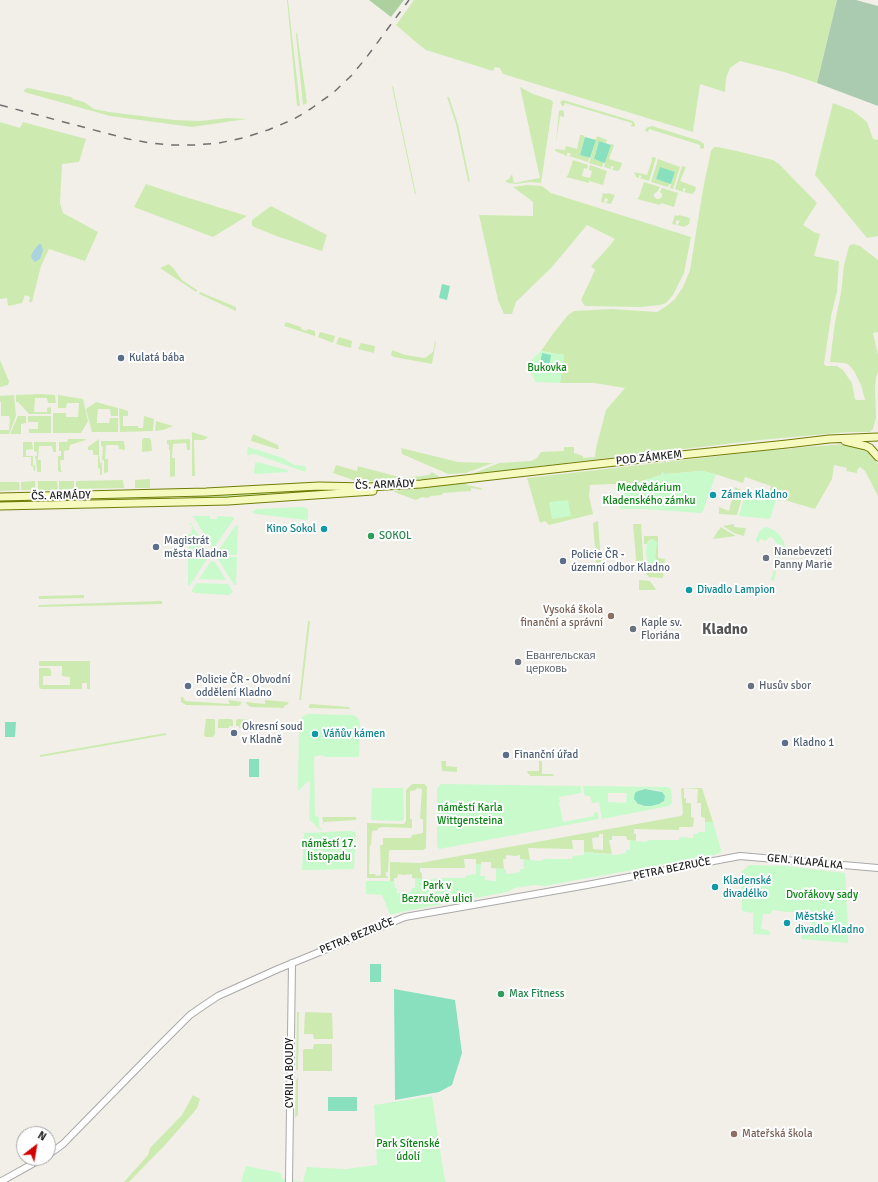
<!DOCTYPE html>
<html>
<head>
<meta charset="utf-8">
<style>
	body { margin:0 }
	#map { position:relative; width:878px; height:1182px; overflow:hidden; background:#f2efe9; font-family:Signika,sans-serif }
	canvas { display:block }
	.north { position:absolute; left:16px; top:1126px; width:40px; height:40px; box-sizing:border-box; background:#fff; border:1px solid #a7a7a7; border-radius:50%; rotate:31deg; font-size:11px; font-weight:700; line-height:16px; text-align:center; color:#222 }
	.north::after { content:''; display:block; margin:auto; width:14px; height:18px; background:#d40000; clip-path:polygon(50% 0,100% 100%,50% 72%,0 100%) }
</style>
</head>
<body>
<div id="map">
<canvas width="878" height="1182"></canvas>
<div class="north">N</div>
</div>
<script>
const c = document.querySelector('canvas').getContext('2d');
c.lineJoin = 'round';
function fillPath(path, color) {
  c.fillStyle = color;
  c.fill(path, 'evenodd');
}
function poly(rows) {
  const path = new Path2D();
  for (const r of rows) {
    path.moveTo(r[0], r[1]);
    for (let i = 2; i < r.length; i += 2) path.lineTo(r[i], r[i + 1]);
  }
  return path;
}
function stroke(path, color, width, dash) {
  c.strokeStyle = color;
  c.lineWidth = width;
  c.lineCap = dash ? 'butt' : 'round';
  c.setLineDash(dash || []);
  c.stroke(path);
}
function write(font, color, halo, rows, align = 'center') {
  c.font = font + ' Signika,sans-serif';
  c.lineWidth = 4;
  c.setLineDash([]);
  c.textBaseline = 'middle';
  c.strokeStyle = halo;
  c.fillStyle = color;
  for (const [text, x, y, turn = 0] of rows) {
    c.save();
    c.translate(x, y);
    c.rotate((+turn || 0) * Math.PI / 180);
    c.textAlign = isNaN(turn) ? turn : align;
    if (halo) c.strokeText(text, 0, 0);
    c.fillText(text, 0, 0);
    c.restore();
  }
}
const grass = poly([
	[287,0,288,0,300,106,297,106],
	[414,0,837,0,817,83,784,72,740,61,730,68,726,78,725,92,700,84,693,132,503,74,500,68,495,67,493,71,426,50,417,43,396,25],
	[297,32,307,103,303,105,296,34],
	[393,86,416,194,415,194,392,87],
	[520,87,533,94,551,100,553,102,541,183,530,182,516,184,508,183,505,181,509,179,512,174,514,183,540,178],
	[28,88,71,97,73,99,84,102,94,109,109,112,174,120,200,121,228,118,247,119,192,127,110,116,24,92,25,89],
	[447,97,449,97,458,124,470,182,468,181,456,124],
	[563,100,633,121,635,124,635,126,631,127,632,123,565,103,564,106,562,106,560,102],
	[833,103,853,111,861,117,867,122,873,139,878,140,878,236,867,238,878,247,867,238,815,175],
	[562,110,564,112,564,117,560,116,555,149,565,150,566,146,577,149,580,135,583,135,585,137,580,155,589,158,588,162,569,156,571,154,570,153,567,153,567,156,555,151,559,111],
	[0,122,20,128,23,122,86,139,79,162,62,164,60,203,63,213,98,232,85,261,49,249,41,266,32,302,29,302,30,297,25,295,22,303,8,306,7,298,0,299],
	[652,126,700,141,704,144,704,148,702,149,700,148,700,145,649,129,648,132,645,131,646,128],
	[597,136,607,140,606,143,599,141,594,159,604,162,602,167,589,163],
	[611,144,614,145,609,159,622,163,620,169,618,171,612,170,614,167,611,166,611,169,604,167],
	[714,147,718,147,741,152,773,160,779,164,817,203,803,225,814,232,820,234,814,256,839,261,837,292,831,316,824,364,826,366,837,366,843,370,852,383,855,399,857,400,865,400,861,385,854,371,849,365,845,363,830,362,835,322,841,293,844,265,849,246,853,244,860,246,878,260,878,332,873,333,878,355,878,372,876,377,875,388,876,418,873,429,870,432,849,432,760,440,472,474,499,463,531,461,537,458,541,452,564,451,564,447,574,447,574,453,583,456,583,458,595,457,596,448,606,410,625,388,594,383,560,383,564,355,541,351,552,335,568,315,574,311,612,309,657,312,668,305,675,299,683,287,690,270,703,189,711,151],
	[652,157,656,158,649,181,640,178,642,176,639,175,639,178,636,177,634,172,647,175,652,160],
	[658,159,680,167,673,189,670,188,675,172,660,168,656,179,670,183,668,187,651,182],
	[573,160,588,165,587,169,584,168,582,176,590,178,592,171,589,170,590,165,607,171,603,185,589,181,589,183,566,177,568,175],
	[682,166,686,167,680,181,696,187,695,191,692,194,684,192,686,189,683,188,683,192,675,189],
	[644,182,660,187,658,191,654,194,654,197,657,199,659,199,662,197,662,194,660,192,662,188,678,193,674,207,661,203,660,205,637,199,639,197],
	[146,184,179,195,247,216,213,237,134,207],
	[527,185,542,186,551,193,691,237,684,273,673,295,666,303,660,305,641,307,585,306,581,300,595,270,591,266,606,250,615,239,587,225,552,267,516,302,512,314,504,314,498,300,479,215,533,216,533,202,513,187],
	[603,193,607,194,608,193,615,195,611,204,606,203,608,199,605,198,604,203,601,202],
	[271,206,327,235,322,251,279,237,254,227,252,225,252,220],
	[675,215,678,216,679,215,690,218,689,224,684,227,677,225,680,221,676,220,676,225,672,224],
	[169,264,174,269,182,280,197,290,196,292,160,268],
	[200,292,236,307,236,311,199,294],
	[286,322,301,327,301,329,306,331,308,329,315,331,315,336,284,326],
	[320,332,335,336,333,343,318,337],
	[339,337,352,341,351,348,336,344],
	[435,341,436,341,432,364,394,357,391,355,392,350,405,355,425,358,433,352],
	[361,343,375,346,374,353,358,349],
	[0,360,9,381,8,385,0,387],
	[41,394,55,395,56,403,48,403,47,398,35,398,34,412,47,412,47,408,51,407,51,414,29,414,18,402,16,402,16,395],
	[14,395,16,416,9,434,0,434,0,430,9,430,10,420,9,416,1,416,1,402,0,401,0,396],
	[58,395,83,399,88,421,81,433,53,433,53,413,66,413,66,417,78,417,79,403,67,403,66,408,58,408],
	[96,402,118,408,118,416,111,416,110,409,98,409,97,419,97,423,109,423,110,418,118,418,118,432,92,432,86,409],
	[119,408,128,411,128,416,123,416,123,426,138,426,138,428,143,428,144,416,154,419,153,431,120,432],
	[18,416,26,416,26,423,21,424,21,434,10,434],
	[28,416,51,416,51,433,29,433,29,429,38,429,38,422,28,422],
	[156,421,173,426,163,430,155,431],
	[192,432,208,437,204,440,194,440,195,476,192,476],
	[253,434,278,445,279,449,277,449,251,441],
	[144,438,149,438,151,440,152,451,142,452,142,440],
	[68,439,85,439,86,440,70,445,69,450,64,451,64,460,60,460,61,471,63,471,60,472,58,471,58,456,61,456,61,451,59,451,59,442,67,442],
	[99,439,99,454,100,463,102,463,102,475,100,475,100,469,98,468,98,455,93,455,93,450,88,450,88,447],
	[190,439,190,450,187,450,186,443,173,444,172,458,175,458,175,476,170,477,170,450,169,450,169,445,167,444,167,440],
	[101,441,124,441,125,450,119,449,118,445,106,445,105,459,108,459,108,472,104,473,104,460,102,460,103,447,101,446],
	[23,442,32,442,33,449,26,450,26,456,33,456,33,465,35,465,35,471,34,471,33,466,31,466,31,457,23,457],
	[34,442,56,442,56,452,53,452,52,446,39,446,38,460,41,460,41,472,37,472,36,459,35,458,35,456,37,456,37,452,34,451],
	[845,444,867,449,875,460,878,464,878,496,865,471,860,467,857,470,857,473,846,471,847,468,834,465,832,479,815,509,781,499,780,501,768,497,771,486,745,477,743,483,715,474,702,471,665,474,662,472,661,475,630,485,610,484,590,485,589,496,593,514,549,525,545,521,540,523,527,478,771,450,791,449,792,448],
	[401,448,458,462,493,463,466,473,448,474,402,454],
	[336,465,357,471,358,466,361,467,403,478,429,475,432,472,430,471,440,477,410,481,399,478,365,482,353,480,333,473],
	[150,479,150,488,135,488,135,480],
	[123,480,124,488,76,489,76,481],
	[35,481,35,490,21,490,21,482],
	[38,481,57,481,58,490,38,490],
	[59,481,74,481,74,489,59,490],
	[0,482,19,482,20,490,0,491],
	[466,483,467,485,481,488,483,490,471,488,471,491,443,493,442,495,430,496,428,498,422,497,416,500,394,492,394,491],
	[735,487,741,490,742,497,737,515,719,514,719,507,729,511],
	[305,490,305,493,193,499,192,496],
	[170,497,171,499,39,502,39,499],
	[598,521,601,562,596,563,593,523],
	[633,524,641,524,644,571,633,571,637,570],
	[734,524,734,527,746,528,744,536,734,533,723,526],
	[721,527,729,532,736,536,713,539,717,532],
	[644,536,658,536,658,558,665,559,663,578,649,577,646,574,646,572,657,567,661,564,659,564,655,557,656,542,652,539,648,541,647,544,644,544],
	[639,580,650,581,655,588,656,590,639,590],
	[84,595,84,598,39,599,39,596],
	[162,601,162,604,38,607,39,605],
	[308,621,310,621,301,700,299,700],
	[39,661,90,661,90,689,87,689,87,683,82,683,82,689,41,689,39,687,39,668,49,668,51,670,51,676,43,676,43,685,70,685,70,677,62,676,62,666,39,666],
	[181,697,183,697,185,701,230,704,228,700,242,702,240,705,238,706,186,705,181,702],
	[265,700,289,702,287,705,284,706,284,708,250,707,246,703,246,702,265,704],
	[311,704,348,707,351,709,309,708,309,705],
	[206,719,214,719,215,720,215,734,213,737,206,737,204,735],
	[219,719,231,719,233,721,233,726,229,726,229,728,218,728,218,722],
	[238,719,251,720,251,728,239,728,239,726,236,726,236,721],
	[166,733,166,735,40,757,40,755],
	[441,761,446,761,446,766,457,767,457,772,442,771],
	[539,761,542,761,542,774,554,774,553,776,530,776,530,774,528,774,527,771,539,771],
	[412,784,424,784,427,787,426,848,423,850,390,850,389,851,388,872,386,872,386,876,388,877,388,878,367,878,367,823,404,824,406,821,406,790],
	[417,788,422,789,420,819,423,819,423,833,412,835,411,838,383,838,383,845,380,845,381,875,376,876,375,874,369,874,370,845,371,845,372,831,378,830,378,828,383,827,412,828,412,819,410,819,410,791,416,790],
	[683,788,702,788,713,822,705,822,705,818,701,817,701,803,697,803,698,789,684,788,684,798,686,798,686,803,691,803,691,817,694,818,693,827,679,827,679,830,634,829,634,834,636,834,636,841,627,840,626,836,612,836,612,840,609,840,612,854,584,852,584,840,572,840,573,849,528,848,530,860,520,859,520,855,515,856,506,855,506,859,503,859,504,869,491,868,491,862,481,862,481,864,476,864,476,859,464,859,465,868,420,868,420,872,422,873,422,879,412,878,412,874,404,875,398,874,397,878,394,878,394,881,390,881,390,862,420,863,681,816,683,814,681,789],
	[599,834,603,834,603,850,593,849,592,838,599,837],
	[322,817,356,817,356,820,324,822,324,825],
	[297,1012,299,1012,298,1070,296,1070],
	[305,1012,332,1013,333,1039,314,1039,313,1034,304,1034],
	[314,1044,332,1044,332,1071,303,1071,303,1050,304,1049,313,1049],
	[298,1077,298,1115,295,1118,296,1081],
	[193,1095,200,1099,197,1108,193,1113,166,1144,129,1182,124,1182,148,1155,150,1148,182,1115]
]);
const forest = poly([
	[369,0,404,0,391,17]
]);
const cemetery = poly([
	[837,0,856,0,878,6,878,106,817,83]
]);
const park = poly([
	[541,351,564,355,560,383,536,382,526,365],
	[248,447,283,458,294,465,306,466,305,472,255,454,247,455],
	[258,462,287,470,288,472,255,474,254,472,255,463],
	[702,471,716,474,703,511,701,513,643,509,620,509,621,484,630,485,661,475,662,472,665,474],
	[747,493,750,493,767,499,768,497,776,500,770,519,739,516,745,495],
	[568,500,571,516,552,519,549,502],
	[303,507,308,509,308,519,306,520,256,514,252,512,256,509],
	[193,516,210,516,210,519,217,519,217,516,233,517,234,519,213,549],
	[190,522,208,551,207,554,196,553,193,549,189,552,188,534,191,534,192,525,189,525],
	[236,525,238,526,237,554,236,555,219,554,218,551],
	[766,527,772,529,779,534,784,542,785,548,785,555,780,555,774,581,771,580,781,545,776,543,774,539,771,537,768,538,766,541,760,539,758,544,756,540,759,532,763,528],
	[652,539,655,540,657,543,655,557,658,564,661,564,662,566,661,569,655,568,651,571,647,560,646,551,647,543],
	[196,555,205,555,207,559,190,585,188,585,188,557,190,556,193,559],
	[219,556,237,557,236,585,234,585,218,559],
	[211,561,215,562,226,580,199,579],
	[197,583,228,584,233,592,229,595,194,593,194,592,192,592,192,590],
	[308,714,353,715,358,718,360,723,359,757,327,757,320,755,314,757,315,816,319,817,319,826,322,830,320,830,309,819,310,781,308,781,298,791,299,722,303,716],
	[441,784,581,786,581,793,559,797,560,801,559,802,563,822,594,816,594,813,596,812,598,813,599,819,439,849,437,846,437,790,438,787],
	[583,786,668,787,671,789,672,803,669,806,602,819,599,802,592,803,590,796,586,796,584,794],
	[642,789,657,790,662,792,665,797,662,803,659,804,649,806,639,805,635,801,635,794],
	[608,793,627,793,626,803,608,802],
	[374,788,403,788,404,819,401,821,372,820,371,819,372,789],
	[705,822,713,822,721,850,721,852,715,855,544,886,535,885,515,888,507,892,406,911,394,914,390,914,382,895,366,894,366,881,394,881,395,888,397,888,397,893,402,893,411,892,412,888,415,888,415,878,431,880,436,878,465,878,465,876,476,874,476,864,481,864,480,876,485,876,485,880,496,881,496,868,506,869,506,874,520,872,520,869,524,869,523,859,539,861,545,859,572,859,573,856,584,855,584,852,616,855,626,853,626,850,630,850,630,840,645,842,650,840,679,840,679,837,693,838,693,834,698,834,698,832,705,832],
	[350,831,356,832,354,869,302,870,304,833],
	[749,865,785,866,845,873,848,927,843,927,844,933,848,933,848,943,801,939,802,930,811,931,812,921,808,920,808,914,793,912,787,912,773,910,770,914,763,914,761,929,768,930,770,933,770,935,753,934,753,913,742,911,741,872],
	[432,1096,444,1175,446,1182,241,1182,246,1166,281,1173,282,1179,303,1182,307,1167,345,1169,377,1165,374,1105]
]);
const pitch = poly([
	[585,137,596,140,590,158,580,155],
	[599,141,611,145,605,163,594,159],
	[660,167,675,172,671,184,656,179],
	[442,284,450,286,447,300,439,298],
	[542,353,551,355,548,372,539,370],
	[5,722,16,722,15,737,5,737],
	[249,759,259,759,259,777,249,777],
	[645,789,662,792,665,796,664,801,659,804,651,806,645,806,638,804,634,799,635,793,638,791],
	[370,964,381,964,381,982,370,982],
	[394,989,455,1000,462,1053,452,1085,439,1092,395,1100],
	[328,1097,357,1097,357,1111,328,1111]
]);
const water = poly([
	[39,244,41,244,43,250,40,259,35,262,32,259,31,256,34,250]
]);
const tertiary = poly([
	[48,1155,63,1144,158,1047,190,1015,203,1006,218,996,278,969,405,917,587,885,740,856,878,868],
	[0,1182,43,1158],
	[289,1182,292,963]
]);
const secondary = poly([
	[845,441,866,446,870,448,878,457],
	[0,497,206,492,319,486,368,487,421,484,642,459,787,444,829,439,878,437],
	[0,506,228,501,373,491]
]);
const rail = poly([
	[0,105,128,139,150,143,172,145,195,145,219,143,243,138,268,130,294,119,312,108,334,92,351,76,366,58,409,0]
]);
const markers = [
	[121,358,4,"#5c6f8a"],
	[713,495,4,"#0f9aa8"],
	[324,529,4,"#0f9aa8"],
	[371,536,4,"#2e9e5b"],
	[156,547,4,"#5c6f8a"],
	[766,558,4,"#6b7280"],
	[563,561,4,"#5c6f8a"],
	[689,590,4,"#0f9aa8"],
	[611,616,4,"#8d6e63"],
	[633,629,4,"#6b7280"],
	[518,662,4,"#6b7280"],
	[188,686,4,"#5c6f8a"],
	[751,686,4,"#6b7280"],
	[234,733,4,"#5c6f8a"],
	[315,734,4,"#0f9aa8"],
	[785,743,4,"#5c6f8a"],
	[506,755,4,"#5c6f8a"],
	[715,887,4,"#0f9aa8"],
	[787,923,4,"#0f9aa8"],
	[501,994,4,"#2e9e5b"],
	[734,1134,4,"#8d6e63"]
];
const serviceNames = [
	["Kulatá bába",129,358],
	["Magistrát",164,541],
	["města Kladna",164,554],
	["Policie ČR -",571,555],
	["územní odbor Kladno",571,568],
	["Policie ČR - Obvodní",196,680],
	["oddělení Kladno",196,693],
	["Okresní soud",242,727],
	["v Kladně",242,740],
	["Kladno 1",793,743],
	["Finanční úřad",514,755]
];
const parkNames = [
	["Bukovka",547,368],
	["Medvědárium",649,488],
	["Kladenského zámku",649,501],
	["náměstí Karla",470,808],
	["Wittgensteina",470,821],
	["náměstí 17.",329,844],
	["listopadu",329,857],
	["Park v",437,886],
	["Bezručově ulici",437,899],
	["Dvořákovy sady",822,895],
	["Park Sítenské",408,1144],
	["údolí",408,1157]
];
const streetNames = [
	["POD ZÁMKEM",649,458,-6],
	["ČS. ARMÁDY",385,485,-2],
	["ČS. ARMÁDY",61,496,-1],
	["GEN. KLAPÁLKA",805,862,6],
	["PETRA BEZRUČE",672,869,-11],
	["PETRA BEZRUČE",357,936,-22],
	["CYRILA BOUDY",290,1073,-90]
];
const cultureNames = [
	["Zámek Kladno",721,495],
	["Kino Sokol",316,529,"right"],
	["Divadlo Lampion",697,590],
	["Váňův kámen",323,734],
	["Kladenské",723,881],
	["divadélko",723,894],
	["Městské",795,917],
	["divadlo Kladno",795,930]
];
const leisureNames = [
	["SOKOL",379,536],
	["Max Fitness",509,994]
];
const worshipNames = [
	["Nanebevzetí",774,552],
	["Panny Marie",774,565],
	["Kaple sv.",641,623],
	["Floriána",641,636],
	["Евангельская",526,656],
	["церковь",526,669],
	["Husův sbor",759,686]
];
const educationNames = [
	["Vysoká škola",603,610],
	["finanční a správní",603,623],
	["Mateřská škola",742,1134,"left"]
];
const districtNames = [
	["Kladno",725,630]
];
fillPath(grass, '#cdebb0');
fillPath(forest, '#add19e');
fillPath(cemetery, '#aacbaf');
fillPath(park, '#c8facc');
fillPath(pitch, '#88e0be');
fillPath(water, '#aad3df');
stroke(tertiary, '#a9a9a9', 8);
stroke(secondary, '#707d05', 9);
stroke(tertiary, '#fff', 6);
stroke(secondary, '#f7fabf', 7);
stroke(rail, '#707070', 1.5, [8, 8]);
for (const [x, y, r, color] of markers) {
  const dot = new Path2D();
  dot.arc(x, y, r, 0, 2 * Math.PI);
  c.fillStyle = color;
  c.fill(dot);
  stroke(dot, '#fff', 1.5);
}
write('11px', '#4e5e75', '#fff', serviceNames, 'left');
write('11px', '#0c8416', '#fff', parkNames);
write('11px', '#222', '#fff', streetNames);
write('11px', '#0d838f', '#fff', cultureNames, 'left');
write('11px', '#27864d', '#fff', leisureNames, 'left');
write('11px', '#5b616d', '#fff', worshipNames, 'left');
write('11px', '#785e54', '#fff', educationNames, 'right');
write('bold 15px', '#555', '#fff', districtNames);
</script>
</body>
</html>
